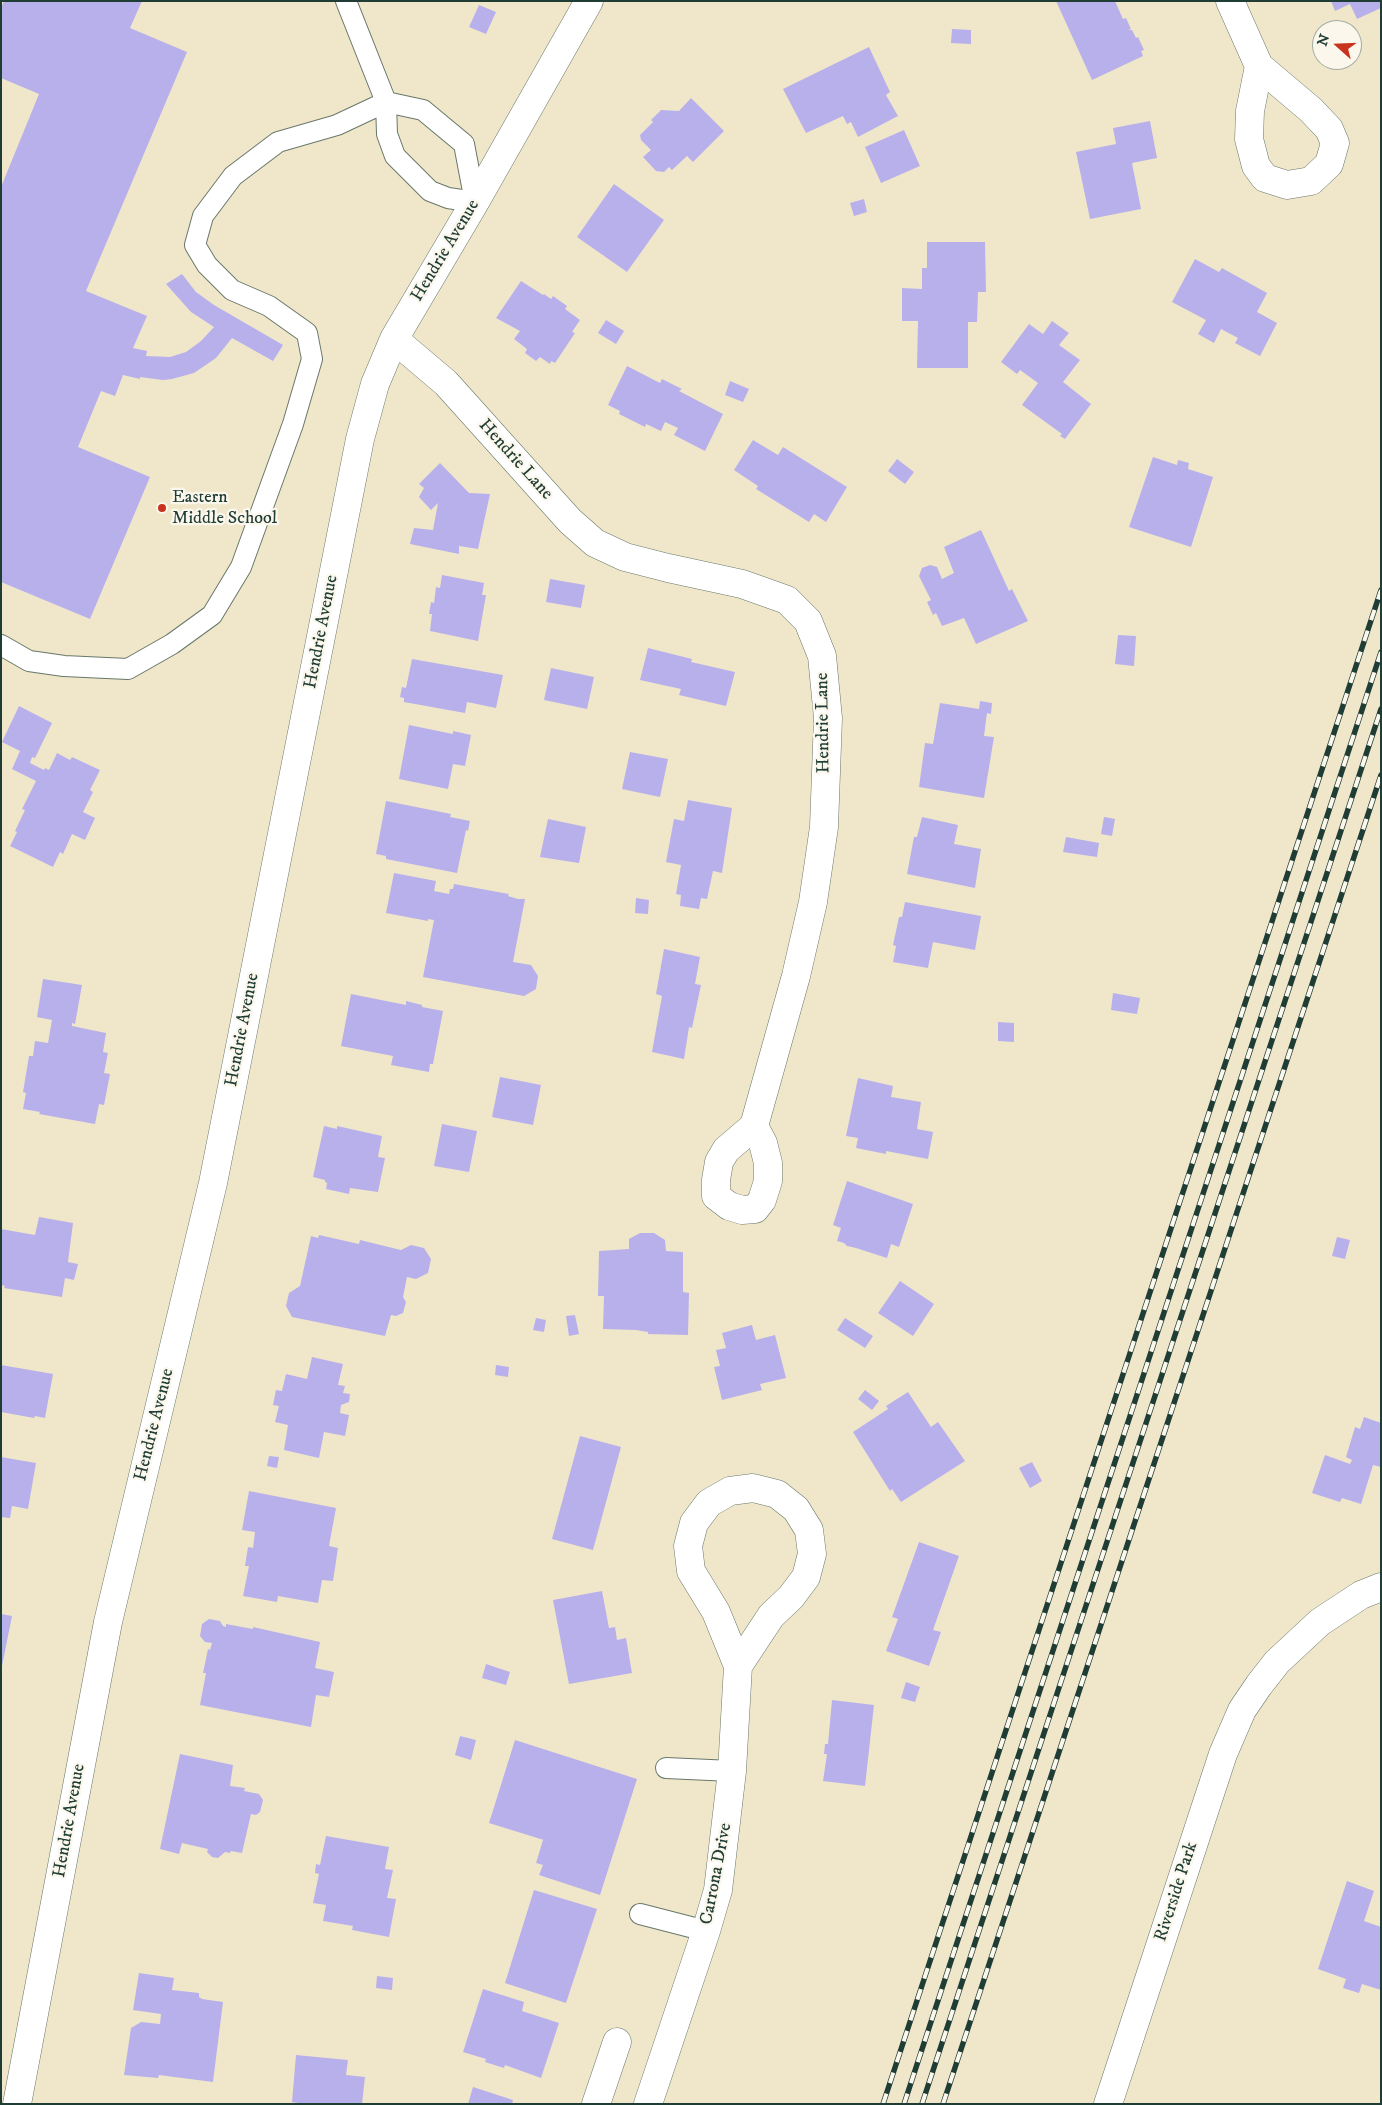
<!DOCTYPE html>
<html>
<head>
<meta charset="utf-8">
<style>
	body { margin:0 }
	#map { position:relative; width:1382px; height:2105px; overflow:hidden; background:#f0e7cb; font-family:"IM FELL DW Pica",serif }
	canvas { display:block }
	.frame { position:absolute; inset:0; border:2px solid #1f3d34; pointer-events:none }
	.north { position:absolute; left:1312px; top:20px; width:50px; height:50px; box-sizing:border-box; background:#fbf7ec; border:1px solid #a3ada2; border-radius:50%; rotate:290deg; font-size:14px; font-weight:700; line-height:20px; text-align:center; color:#1f3d34 }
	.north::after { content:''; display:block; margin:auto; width:18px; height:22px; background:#c8321e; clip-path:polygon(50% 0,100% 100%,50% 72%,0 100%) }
</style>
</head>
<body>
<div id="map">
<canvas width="1382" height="2105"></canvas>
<div class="frame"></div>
<div class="north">N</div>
</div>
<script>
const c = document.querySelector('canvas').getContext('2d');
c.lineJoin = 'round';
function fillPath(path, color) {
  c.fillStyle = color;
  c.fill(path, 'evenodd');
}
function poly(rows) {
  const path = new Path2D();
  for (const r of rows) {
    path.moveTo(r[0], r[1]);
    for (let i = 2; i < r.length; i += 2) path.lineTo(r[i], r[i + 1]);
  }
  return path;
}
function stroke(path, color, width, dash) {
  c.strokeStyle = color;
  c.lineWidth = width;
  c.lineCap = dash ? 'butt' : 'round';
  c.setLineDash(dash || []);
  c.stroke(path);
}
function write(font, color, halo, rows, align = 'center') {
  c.font = font + ' "IM FELL DW Pica",serif';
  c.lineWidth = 4.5;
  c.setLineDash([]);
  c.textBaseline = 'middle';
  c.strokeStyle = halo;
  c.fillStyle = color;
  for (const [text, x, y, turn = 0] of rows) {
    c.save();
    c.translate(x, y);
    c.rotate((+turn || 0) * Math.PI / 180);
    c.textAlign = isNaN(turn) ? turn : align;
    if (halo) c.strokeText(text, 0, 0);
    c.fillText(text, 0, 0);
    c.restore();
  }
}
const building = poly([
	[4,1,142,1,130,28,187,52,86,291,147,316,133,348,147,351,146,356,170,357,186,352,201,341,214,327,191,312,166,284,182,274,196,292,214,305,283,345,273,361,232,338,216,358,194,373,172,379,163,380,140,377,140,379,123,375,115,396,101,391,78,447,150,477,90,619,1,582,1,187,39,94,1,78,1,8],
	[1056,1,1115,1,1123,19,1126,18,1131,29,1128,30,1132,30,1136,38,1138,37,1144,50,1141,51,1143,56,1092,80],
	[1331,1,1381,1,1381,8,1357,19,1350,4,1335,11],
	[479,5,496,12,486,34,469,27],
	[952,29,971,30,971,44,951,43],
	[869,47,890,92,886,95,898,116,858,137,851,122,847,124,843,116,806,133,783,89],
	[691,98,724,131,693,162,687,156,672,170,669,167,664,172,656,171,643,157,651,150,641,140,640,135,653,122,651,120,661,110,679,111],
	[1150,121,1157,158,1132,163,1141,209,1090,219,1076,152,1116,144,1113,128],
	[904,130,920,166,881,183,865,147],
	[614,184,664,220,627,272,577,237],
	[864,199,867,212,854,216,850,203],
	[927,242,985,242,986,292,978,292,977,322,968,322,968,368,917,368,918,321,902,321,902,288,922,289,922,268,927,268],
	[1195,259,1219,272,1222,268,1267,293,1257,312,1277,323,1260,356,1235,343,1238,338,1221,329,1214,343,1198,334,1206,320,1172,302],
	[521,281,543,295,544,294,551,299,553,296,567,306,565,309,580,320,572,332,575,333,555,363,551,361,550,364,540,357,536,361,525,353,527,349,514,339,520,331,496,318],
	[606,320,624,331,616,344,598,333],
	[1052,321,1069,333,1059,345,1080,360,1063,382,1091,404,1065,439,1060,436,1062,434,1022,405,1038,383,1020,370,1017,374,1001,362,1029,324,1043,334],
	[627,366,660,383,662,379,682,389,679,391,723,414,705,451,674,435,678,428,665,422,661,431,646,424,645,427,619,414,620,411,608,405],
	[730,381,749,389,743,402,725,395],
	[753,440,778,455,783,447,847,487,826,522,814,514,809,522,756,489,758,486,734,470],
	[1153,457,1177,465,1178,460,1189,463,1188,469,1213,477,1191,547,1129,527],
	[897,459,914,472,905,484,888,471],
	[440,463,469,493,490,494,478,549,459,546,459,554,410,544,414,528,433,530,438,503,431,510,419,497,424,488,419,484],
	[981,530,1009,591,1012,589,1028,621,976,644,964,618,942,626,936,613,933,615,927,602,931,600,919,576,922,568,930,565,937,567,942,579,954,573,944,547],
	[442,575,484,583,482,595,486,595,478,641,430,631,432,614,429,614,431,602,434,603,436,587,440,588],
	[550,579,585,585,581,608,546,602],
	[1118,635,1136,636,1134,666,1115,664],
	[648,648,692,659,691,662,735,672,726,706,679,695,681,689,640,680],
	[412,659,503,675,496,708,467,702,465,713,404,702,404,698,400,697,402,687,406,688],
	[551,668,594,677,587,709,544,700],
	[980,701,992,703,991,714,987,713,984,736,994,737,984,798,919,787,925,743,933,744,940,703,979,709],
	[19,706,52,723,35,758,32,757,30,763,44,770,45,768,49,770,57,753,70,760,72,757,100,770,90,790,93,792,83,812,95,818,85,840,72,834,63,854,60,852,53,867,10,846,17,832,15,831,25,810,22,809,36,781,12,769,20,751,2,742],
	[409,725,453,734,453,731,471,735,465,766,453,764,448,789,399,779],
	[630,752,668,759,660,797,622,789],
	[688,800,732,808,722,873,713,871,707,899,701,898,699,909,680,906,681,895,676,894,681,865,666,862,674,819,684,821],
	[386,801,451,814,450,817,470,821,468,831,466,830,457,873,386,859,386,856,376,854],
	[922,817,958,825,954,844,981,849,975,888,907,874,914,837,917,837],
	[1104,817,1115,819,1112,836,1101,834],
	[548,819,586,827,579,863,540,857],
	[1066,837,1099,843,1097,857,1063,852],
	[394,873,436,881,434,891,449,894,450,889,453,889,454,884,509,894,508,896,518,899,525,899,513,962,531,965,538,976,536,989,524,996,423,977,434,920,428,919,428,921,386,913],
	[636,898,649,900,648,914,635,913],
	[905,902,981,916,975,950,933,942,928,968,893,962,896,946,893,945,899,917,902,917],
	[664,949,700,957,695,984,701,985,692,1028,689,1027,684,1059,652,1052,662,996,656,994],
	[43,979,82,985,75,1024,72,1023,72,1026,106,1033,103,1052,108,1053,104,1073,110,1074,104,1105,99,1104,95,1124,39,1114,40,1112,23,1109,26,1093,23,1092,29,1056,33,1056,35,1041,48,1043,52,1020,37,1017],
	[1113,993,1140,998,1137,1014,1111,1010],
	[351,994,406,1005,406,1001,422,1005,422,1007,443,1011,433,1064,430,1064,429,1072,391,1065,393,1056,341,1046],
	[998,1022,1014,1023,1014,1042,998,1041],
	[500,1077,541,1085,533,1125,492,1117],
	[858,1078,893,1086,891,1097,921,1102,917,1129,933,1132,928,1159,886,1151,886,1154,856,1148,858,1138,846,1136],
	[442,1124,477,1131,469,1172,434,1166],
	[324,1126,337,1129,337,1126,382,1136,378,1157,385,1158,378,1192,350,1188,349,1194,326,1189,327,1183,325,1182,325,1180,313,1177],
	[847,1181,913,1204,899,1247,891,1244,887,1258,856,1248,847,1246,844,1243,837,1241,841,1228,833,1225],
	[39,1217,73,1223,68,1262,78,1264,74,1280,65,1278,62,1297,4,1288,5,1286,1,1285,1,1229,35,1235],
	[640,1233,654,1233,665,1240,666,1251,683,1252,683,1292,689,1293,688,1335,648,1334,648,1332,636,1330,603,1329,604,1296,598,1296,599,1251,629,1249,629,1239],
	[319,1235,359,1244,360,1240,401,1250,411,1245,424,1248,431,1259,428,1273,416,1279,407,1277,403,1297,406,1302,403,1313,396,1316,391,1315,385,1336,292,1317,286,1306,289,1293,300,1286,311,1236,318,1238],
	[1337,1237,1350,1240,1345,1259,1332,1256],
	[900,1281,934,1304,913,1336,878,1313],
	[575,1315,579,1334,569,1336,566,1316],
	[536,1318,546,1320,544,1332,533,1330],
	[845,1318,873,1336,865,1348,837,1330],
	[752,1325,756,1340,775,1335,786,1378,760,1384,762,1390,722,1400,714,1367,720,1366,716,1350,726,1348,722,1333],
	[312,1357,343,1364,338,1385,345,1386,343,1393,350,1394,349,1402,341,1405,340,1413,349,1415,345,1436,324,1432,319,1458,284,1450,288,1425,275,1422,279,1406,273,1405,276,1390,282,1391,286,1374,307,1379],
	[1,1365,53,1374,45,1418,35,1416,34,1418,1,1412],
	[496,1365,509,1367,508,1377,495,1375],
	[865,1390,879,1401,872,1410,858,1399],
	[908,1392,931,1427,938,1422,965,1461,901,1502,892,1489,890,1491,853,1432,888,1409,886,1406],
	[1364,1417,1381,1423,1381,1467,1373,1465,1361,1504,1342,1498,1340,1502,1312,1493,1325,1455,1350,1464,1352,1460,1346,1457,1355,1427,1360,1429],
	[580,1436,621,1447,593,1550,552,1539],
	[269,1456,279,1457,277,1468,267,1466],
	[1,1457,36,1463,28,1509,12,1506,10,1518,1,1517],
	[1032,1462,1042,1481,1030,1488,1019,1468],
	[249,1491,336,1508,329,1546,338,1548,333,1581,322,1580,318,1603,278,1596,277,1602,243,1596,249,1566,245,1566,248,1547,253,1548,255,1532,242,1530],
	[919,1542,959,1556,933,1630,941,1632,929,1666,886,1651,898,1619,892,1617],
	[602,1591,609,1628,615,1627,617,1640,626,1638,632,1673,569,1684,553,1600],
	[1,1614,12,1616,2,1666,1,1666],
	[209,1619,220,1621,223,1626,226,1627,226,1624,253,1629,253,1627,320,1642,315,1668,334,1672,329,1697,316,1695,311,1727,200,1705,206,1673,203,1673,208,1649,210,1650,212,1643,205,1642,200,1636,202,1624],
	[486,1664,510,1672,506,1685,482,1678],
	[906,1682,920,1687,915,1702,901,1698],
	[832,1700,874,1705,865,1786,823,1781,827,1754,824,1754,825,1744,828,1744],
	[460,1736,476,1740,471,1760,455,1755],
	[515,1740,637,1779,600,1895,539,1875,543,1865,536,1863,543,1840,547,1841,489,1823],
	[180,1754,233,1765,230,1786,245,1788,244,1791,259,1794,263,1800,260,1812,256,1815,251,1814,242,1853,231,1851,230,1853,225,1852,218,1858,212,1857,207,1852,208,1849,182,1843,179,1854,160,1849],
	[326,1836,389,1847,385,1869,393,1870,387,1898,396,1899,389,1937,352,1930,353,1926,323,1921,326,1905,313,1903,319,1874,315,1873,316,1864,320,1865],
	[1347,1881,1374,1891,1364,1921,1381,1927,1381,1990,1362,1984,1359,1993,1343,1988,1346,1979,1318,1969],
	[534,1890,597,1909,566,2003,505,1983],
	[139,1973,174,1978,172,1990,199,1993,199,1997,202,1999,223,2002,213,2082,159,2075,158,2078,124,2075,131,2028,141,2022,160,2024,161,2014,133,2010],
	[377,1976,393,1978,392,1990,376,1988],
	[483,1989,524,2002,522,2011,559,2023,541,2078,505,2065,504,2068,485,2062,486,2059,463,2052],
	[296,2055,348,2060,346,2075,365,2077,362,2104,305,2104,292,2102],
	[473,2087,513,2100,512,2104,468,2104]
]);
const lane = poly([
	[1,645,29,661,64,666,128,669,172,644,212,615,241,567,293,424,312,359,307,333,269,306,232,290,207,265,195,245,203,216,233,176,278,142,337,125,386,102,423,110,464,144,475,202,448,198,430,191,395,156,387,134,386,102,346,1],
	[666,1768,732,1771],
	[640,1914,706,1931]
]);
const street = poly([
	[1230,1,1259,66,1311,110,1329,129,1335,143,1329,164,1311,181,1287,185,1265,178,1256,166,1249,139,1250,111,1259,66],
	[394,339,446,383,570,521,595,543,625,557,668,568,742,584,787,600,808,621,822,656,828,718,824,827,813,902,796,976,754,1126,763,1143,768,1163,768,1181,762,1200,755,1209,742,1210,729,1206,716,1196,716,1180,719,1162,726,1150,754,1126],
	[17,2104,108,1622,213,1183,360,439,375,384,394,339,475,202,589,1],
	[596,2104,617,2042],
	[648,2104,706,1931,718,1890,732,1771,738,1666,716,1612,691,1571,688,1546,694,1523,709,1503,730,1491,753,1488,777,1494,796,1509,809,1530,812,1554,806,1577,791,1597,771,1616,738,1666],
	[1108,2104,1223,1754,1242,1710,1259,1685,1277,1662,1320,1622,1361,1595,1381,1587]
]);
const rail = poly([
	[883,2104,1381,590],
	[904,2104,1381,652],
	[922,2104,1381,709],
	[943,2104,1381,775]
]);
const markers = [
	[162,508,5,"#c8321e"]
];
const streetNames = [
	["Hendrie Avenue",446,251,-59],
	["Hendrie Lane",515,460,48],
	["Hendrie Avenue",322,632,-79],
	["Hendrie Lane",824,723,-91],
	["Hendrie Avenue",243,1030,-79],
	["Hendrie Avenue",155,1425,-76],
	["Hendrie Avenue",70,1821,-80],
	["Carrona Drive",717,1874,-79],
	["Riverside Park",1177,1892,-72]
];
const poiNames = [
	["Eastern",172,498],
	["Middle School",172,519]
];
fillPath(building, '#b8b0eb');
stroke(lane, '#687869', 22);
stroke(street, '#687869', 29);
stroke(lane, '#fff', 20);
stroke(street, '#fff', 28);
stroke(rail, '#1f3d34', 5.5);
stroke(rail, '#fbf7ec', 4, [11]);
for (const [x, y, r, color] of markers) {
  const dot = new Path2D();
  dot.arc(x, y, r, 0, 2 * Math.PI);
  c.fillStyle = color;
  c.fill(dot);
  stroke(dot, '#fbf7ec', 2);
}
write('18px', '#1f3d34', '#fbf7ec', streetNames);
write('18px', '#1f3d34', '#fbf7ec', poiNames, 'left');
</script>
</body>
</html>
